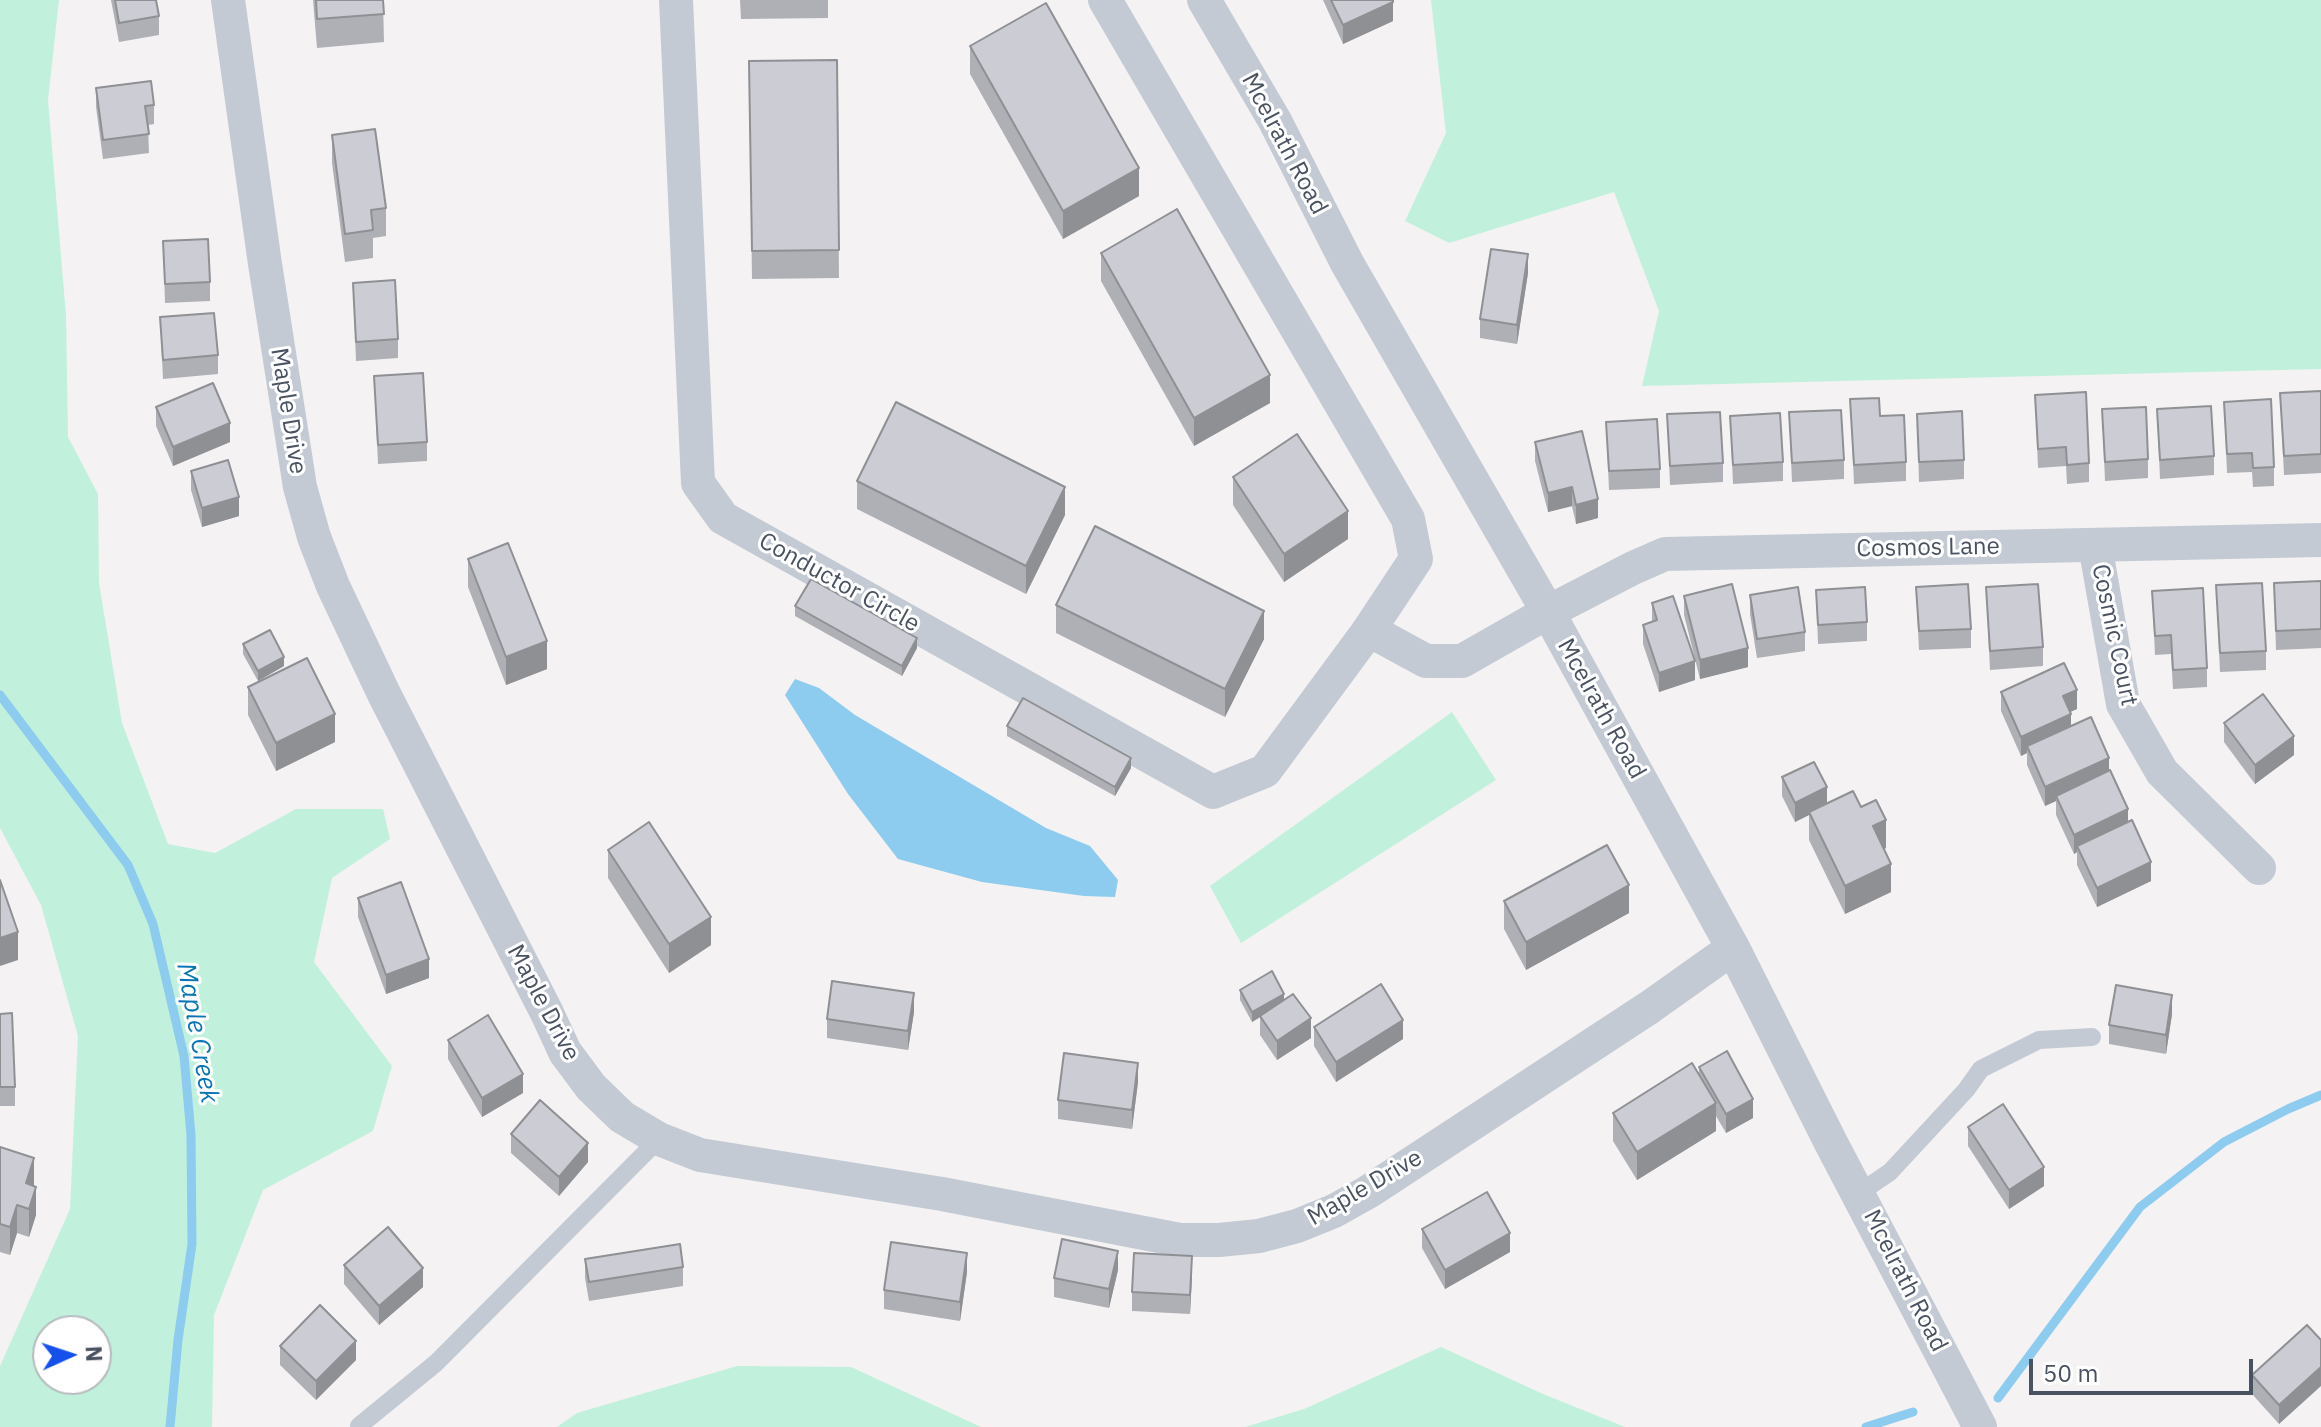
<!DOCTYPE html>
<html>
<head>
<meta charset="utf-8">
<style>
	body { margin:0 }
	#map { position:relative; width:2321px; height:1427px; overflow:hidden; background:#f4f2f2; font-family:"IBM Plex Sans",sans-serif }
	canvas { display:block }
	.north { position:absolute; left:32px; top:1315px; width:80px; height:80px; box-sizing:border-box; background:#fff; border:2px solid #b6babf; border-radius:50%; rotate:87deg; font-size:22px; font-weight:700; line-height:32px; text-align:center; color:#495260 }
	.north::after { content:''; display:block; margin:auto; width:28px; height:36px; background:#1650eb; clip-path:polygon(50% 0,100% 100%,50% 72%,0 100%) }
	.scale { position:absolute; left:2029px; top:1359px; width:224px; height:36px; box-sizing:border-box; border:4px solid #495260; border-top:0; padding-left:10px; font-size:24px; line-height:28px; white-space:nowrap; color:#495260; -webkit-text-stroke:6px #fff; paint-order:stroke }
</style>
</head>
<body>
<div id="map">
<canvas width="2321" height="1427"></canvas>
<div class="north">N</div>
<div class="scale">50 m</div>
</div>
<script>
const c = document.querySelector('canvas').getContext('2d');
c.lineJoin = 'round';
function fillPath(path, color) {
  c.fillStyle = color;
  c.fill(path, 'evenodd');
}
function poly(rows) {
  const path = new Path2D();
  for (const r of rows) {
    path.moveTo(r[0], r[1]);
    for (let i = 2; i < r.length; i += 2) path.lineTo(r[i], r[i + 1]);
  }
  return path;
}
function stroke(path, color, width, dash) {
  c.strokeStyle = color;
  c.lineWidth = width;
  c.lineCap = dash ? 'butt' : 'round';
  c.setLineDash(dash || []);
  c.stroke(path);
}
function write(font, color, halo, rows, align = 'center') {
  c.font = font + ' "IBM Plex Sans",sans-serif';
  c.lineWidth = 6;
  c.setLineDash([]);
  c.textBaseline = 'middle';
  c.strokeStyle = halo;
  c.fillStyle = color;
  for (const [text, x, y, turn = 0] of rows) {
    c.save();
    c.translate(x, y);
    c.rotate((+turn || 0) * Math.PI / 180);
    c.textAlign = isNaN(turn) ? turn : align;
    if (halo) c.strokeText(text, 0, 0);
    c.fillText(text, 0, 0);
    c.restore();
  }
}
const green = poly([
	[0,0,59,0,48,100,66,316,68,437,98,494,99,583,122,723,168,844,215,853,296,809,383,809,390,839,332,878,314,962,392,1066,373,1131,263,1190,214,1315,212,1427,0,1427,0,1366,70,1209,78,1036,41,905,0,828],
	[48,1331,96,1331,96,1379,48,1379],
	[1431,0,2321,0,2321,369,1642,386,1659,311,1614,192,1449,243,1405,221,1446,133],
	[1452,712,1496,780,1241,943,1210,886],
	[1441,1347,1543,1394,1625,1427,1245,1427,1304,1409],
	[737,1366,851,1367,981,1427,557,1427,577,1413]
]);
const water = poly([
	[795,679,819,688,855,715,1046,828,1090,846,1118,880,1115,897,1084,896,982,882,898,859,848,794,785,695]
]);
const stream = poly([
	[0,695,128,865,153,924,184,1056,191,1135,192,1244,178,1340,170,1427],
	[1998,1398,2140,1207,2224,1142,2288,1109,2321,1095],
	[1866,1427,1913,1412]
]);
const lane = poly([
	[1859,1193,1890,1172,1966,1090,1981,1069,2039,1040,2092,1037],
	[359,1426,436,1363,659,1139]
]);
const street = poly([
	[228,0,265,264,300,487,314,537,333,586,384,694,547,1013,565,1052,591,1087,622,1117,659,1139,700,1155,942,1194,1180,1240,1219,1240,1259,1236,1297,1226,1334,1211,1368,1192,1650,1007,1733,948],
	[676,0,698,483,723,518,1213,792,1265,771,1369,630,1416,559,1408,519,1105,0],
	[1204,0,1275,121,1347,263,1548,612,1733,948,1831,1143,1980,1427],
	[2095,545,2123,704,2162,772,2259,868],
	[1369,630,1426,661,1462,661,1548,612,1633,568,1665,554,2321,540]
]);
const wall = poly([
	[111,0,156,0,159,16,159,35,119,42],
	[313,0,383,0,384,42,317,48],
	[740,0,828,0,828,18,741,19],
	[1323,0,1393,0,1393,21,1343,44],
	[970,46,1139,196,1063,239,970,74],
	[837,60,839,278,752,279,749,61],
	[96,88,154,105,154,124,148,125,149,153,103,159,96,107],
	[332,135,386,208,386,236,373,238,373,258,345,262,332,163],
	[163,241,210,282,210,301,165,303],
	[1101,253,1270,403,1194,446,1101,281],
	[1528,273,1517,344,1480,338,1480,319],
	[353,283,398,339,398,358,356,361],
	[160,317,218,355,218,374,163,379],
	[374,376,427,442,427,461,378,464],
	[2321,391,2321,473,2284,475,2280,393],
	[2035,395,2089,463,2089,482,2067,484,2066,466,2038,468],
	[1850,399,1880,416,1906,462,1906,481,1854,484],
	[2224,402,2274,467,2274,486,2253,487,2252,472,2227,473],
	[156,407,230,442,173,466,156,426],
	[2102,409,2148,459,2148,478,2105,481],
	[2157,409,2214,456,2214,475,2160,479],
	[1789,412,1844,460,1844,479,1792,482],
	[1667,414,1723,463,1723,482,1670,485],
	[1917,414,1964,460,1964,479,1919,482],
	[1730,416,1783,462,1783,481,1733,484],
	[1606,422,1660,469,1660,488,1609,490],
	[1535,442,1598,518,1576,524,1572,506,1548,512,1535,461],
	[191,471,239,516,202,527,191,490],
	[1233,477,1348,539,1284,582,1233,505],
	[857,481,1065,515,1026,594,857,509],
	[468,559,547,669,506,685,468,587],
	[2321,581,2321,648,2276,650,2274,583],
	[2216,585,2266,651,2266,670,2220,672],
	[1916,587,1971,629,1971,648,1919,650],
	[1986,587,2043,647,2043,666,1990,670],
	[1816,590,1867,622,1867,641,1818,644],
	[2152,591,2207,668,2207,687,2173,689,2171,654,2155,655],
	[1750,595,1805,632,1805,651,1757,658,1750,614],
	[1684,596,1748,667,1700,679,1684,615],
	[1652,603,1695,680,1659,692,1643,644,1643,625,1652,622],
	[1056,605,1264,639,1225,717,1056,633],
	[795,606,917,648,902,676,795,616],
	[243,644,284,666,258,681,243,654],
	[248,687,335,742,276,771,248,715],
	[2001,692,2077,709,2070,712,2071,726,2109,770,2128,822,2151,881,2097,907,2077,865,2077,852,2074,854,2056,815,2056,801,2045,806,2027,765,2027,753,2021,756,2001,711],
	[2224,723,2294,755,2255,784,2224,742],
	[1007,726,1131,768,1115,796,1007,736],
	[1782,777,1827,803,1861,807,1886,848,1884,849,1891,892,1845,914,1809,840,1809,815,1795,822,1782,796],
	[608,850,711,945,669,973,608,878],
	[358,898,429,978,386,994,358,917],
	[1504,901,1629,913,1526,970,1504,929],
	[1240,990,1284,1000,1311,1038,1277,1060,1260,1035,1260,1017,1252,1022,1240,1000],
	[914,1012,908,1050,827,1038,827,1019],
	[0,1014,15,1087,15,1106,0,1106],
	[2172,1014,2166,1054,2109,1044,2109,1025],
	[1314,1027,1403,1039,1336,1082,1314,1046],
	[448,1040,523,1093,482,1117,448,1059],
	[1699,1067,1753,1118,1726,1133,1716,1116,1716,1131,1637,1180,1613,1141,1613,1113,1699,1076],
	[1138,1082,1132,1129,1058,1119,1058,1100],
	[1968,1127,2044,1186,2009,1209,1968,1146],
	[511,1134,588,1162,559,1196,511,1153],
	[0,1147,34,1186,36,1215,29,1237,17,1233,10,1255,0,1252],
	[1422,1229,1510,1252,1445,1289,1422,1248],
	[585,1259,683,1267,683,1286,589,1301,585,1278],
	[344,1265,423,1287,379,1325,344,1284],
	[1118,1270,1109,1308,1054,1297,1054,1278],
	[967,1272,960,1321,884,1309,884,1290],
	[1192,1275,1190,1314,1132,1311,1132,1292],
	[2307,1325,2279,1424,2252,1394,2252,1375],
	[280,1346,356,1360,316,1400,280,1365]
]);
const shadedWall = poly([
	[1393,2,1393,21,1343,44,1343,25],
	[1139,168,1139,196,1063,239,1063,211],
	[1528,254,1528,273,1517,344,1517,325],
	[1270,375,1270,403,1194,446,1194,418],
	[230,423,230,442,173,466,173,447],
	[1065,487,1065,515,1026,594,1026,566],
	[1572,487,1572,506,1548,512,1548,493],
	[239,497,239,516,202,527,202,508],
	[1598,499,1598,518,1576,524,1576,505],
	[1348,511,1348,539,1284,582,1284,554],
	[1264,611,1264,639,1225,717,1225,689],
	[917,638,917,648,902,676,902,666],
	[547,641,547,669,506,685,506,657],
	[1748,648,1748,667,1700,679,1700,660],
	[284,657,284,666,258,681,258,671],
	[1695,661,1695,680,1659,692,1659,673],
	[2077,690,2077,709,2063,715,2063,696],
	[335,714,335,742,276,771,276,743],
	[2071,714,2071,733,2027,746,2027,753,2021,756,2021,737],
	[2294,736,2294,755,2255,784,2255,765],
	[1131,758,1131,768,1115,796,1115,787],
	[2109,758,2109,777,2056,796,2056,801,2045,806,2045,787],
	[1827,787,1827,806,1809,812,1809,815,1795,822,1795,803],
	[2128,809,2128,828,2077,846,2077,852,2074,854,2074,835],
	[1886,820,1886,848,1873,854,1873,826],
	[2151,862,2151,881,2097,907,2097,888],
	[1891,864,1891,892,1845,914,1845,886],
	[1629,885,1629,913,1526,970,1526,942],
	[711,917,711,945,669,973,669,944],
	[18,932,18,960,0,966,0,938],
	[429,959,429,978,386,994,386,975],
	[914,993,914,1012,908,1050,908,1031],
	[1284,994,1284,1003,1252,1022,1252,1012],
	[2172,995,2172,1014,2166,1054,2166,1035],
	[1311,1018,1311,1038,1277,1060,1277,1041],
	[1403,1020,1403,1039,1336,1082,1336,1062],
	[1138,1063,1138,1082,1132,1129,1132,1110],
	[523,1074,523,1093,482,1117,482,1098],
	[1753,1099,1753,1118,1726,1133,1726,1114],
	[1716,1103,1716,1131,1637,1180,1637,1152],
	[588,1143,588,1162,559,1196,559,1177],
	[34,1158,34,1186,26,1183],
	[2044,1167,2044,1186,2009,1209,2009,1190],
	[36,1187,36,1215,29,1237,29,1209],
	[17,1205,17,1233,10,1255,10,1227],
	[1510,1233,1510,1252,1445,1289,1445,1270],
	[1118,1251,1118,1270,1109,1308,1109,1289],
	[967,1253,967,1272,960,1321,960,1302],
	[1192,1256,1192,1275,1190,1314,1190,1295],
	[423,1268,423,1287,379,1325,379,1306],
	[356,1341,356,1360,316,1400,316,1381],
	[2321,1367,2321,1386,2279,1424,2279,1405]
]);
const building = poly([
	[115,0,156,0,159,16,119,23,115,0],
	[316,0,383,0,384,14,317,19,316,0],
	[1331,0,1393,0,1393,2,1343,25,1331,0],
	[1046,3,1139,168,1063,211,970,46,1046,3],
	[837,60,839,250,752,251,749,61,837,60],
	[151,81,154,105,145,106,149,134,103,140,96,88,151,81],
	[375,129,386,208,371,210,373,230,345,234,332,135,375,129],
	[1177,209,1270,375,1194,418,1101,253,1177,209],
	[208,239,210,282,165,284,163,241,208,239],
	[1491,249,1528,254,1517,325,1480,319,1491,249],
	[395,280,398,339,356,342,353,283,395,280],
	[214,313,218,355,163,360,160,317,214,313],
	[423,373,427,442,378,445,374,376,423,373],
	[213,383,230,423,173,447,156,407,213,383],
	[2321,391,2321,454,2284,456,2280,393,2321,391],
	[2086,392,2089,463,2067,465,2066,447,2038,449,2035,395,2086,392],
	[1879,398,1880,416,1904,415,1906,462,1854,465,1850,399,1879,398],
	[2271,399,2274,467,2253,468,2252,453,2227,454,2224,402,2271,399],
	[896,402,1065,487,1026,566,857,481,896,402],
	[2211,406,2214,456,2160,460,2157,409,2211,406],
	[2146,407,2148,459,2105,462,2102,409,2146,407],
	[1841,410,1844,460,1792,463,1789,412,1841,410],
	[1962,411,1964,460,1919,462,1917,414,1962,411],
	[1720,412,1723,463,1670,466,1667,414,1720,412],
	[1780,413,1783,462,1733,465,1730,416,1780,413],
	[1657,419,1660,469,1609,471,1606,422,1657,419],
	[1582,431,1598,499,1576,505,1572,487,1548,493,1535,442,1582,431],
	[1297,434,1348,511,1284,554,1233,477,1297,434],
	[228,460,239,497,202,508,191,471,228,460],
	[1095,526,1264,611,1225,689,1056,605,1095,526],
	[508,543,547,641,506,657,468,559,508,543],
	[811,579,917,638,902,666,795,606,811,579],
	[2321,581,2321,629,2276,631,2274,583,2321,581],
	[2262,583,2266,651,2220,653,2216,585,2262,583],
	[1732,584,1748,648,1700,660,1684,596,1732,584],
	[1968,584,1971,629,1919,631,1916,587,1968,584],
	[2038,584,2043,647,1990,651,1986,587,2038,584],
	[1798,587,1805,632,1757,639,1750,595,1798,587],
	[1865,587,1867,622,1818,625,1816,590,1865,587],
	[2203,588,2207,668,2173,670,2171,635,2155,636,2152,591,2203,588],
	[1673,596,1695,661,1659,673,1643,625,1657,620,1652,603,1673,596],
	[270,630,284,657,258,671,243,644,270,630],
	[307,658,335,714,276,743,248,687,307,658],
	[2064,663,2077,690,2063,696,2071,714,2021,737,2001,692,2064,663],
	[2263,694,2294,736,2255,765,2224,723,2263,694],
	[1023,698,1131,758,1115,787,1007,726,1023,698],
	[2091,717,2109,758,2045,787,2027,746,2091,717],
	[1814,762,1827,787,1795,803,1782,777,1814,762],
	[2110,770,2128,809,2074,835,2056,796,2110,770],
	[1853,791,1861,807,1876,800,1886,820,1873,826,1891,864,1845,886,1809,812,1853,791],
	[2132,820,2151,862,2097,888,2077,846,2132,820],
	[649,822,711,917,669,944,608,850,649,822],
	[1607,845,1629,885,1526,942,1504,901,1607,845],
	[0,880,18,932,0,938,0,880],
	[401,882,429,959,386,975,358,898,401,882],
	[1272,971,1284,994,1252,1012,1240,990,1272,971],
	[832,981,914,993,908,1031,827,1019,832,981],
	[1381,984,1403,1020,1336,1062,1314,1027,1381,984],
	[2116,985,2172,995,2166,1035,2109,1025,2116,985],
	[1293,994,1311,1018,1277,1041,1260,1016,1293,994],
	[12,1013,15,1087,0,1087,0,1014,12,1013],
	[488,1015,523,1074,482,1098,448,1040,488,1015],
	[1727,1051,1753,1099,1726,1114,1699,1067,1727,1051],
	[1064,1053,1138,1063,1132,1110,1058,1100,1064,1053],
	[1692,1063,1716,1103,1637,1152,1613,1113,1692,1063],
	[540,1100,588,1143,559,1177,511,1134,540,1100],
	[2003,1104,2044,1167,2009,1190,1968,1127,2003,1104],
	[0,1147,34,1158,26,1183,36,1187,29,1209,17,1205,10,1227,0,1224,0,1147],
	[1487,1192,1510,1233,1445,1270,1422,1229,1487,1192],
	[388,1227,423,1268,379,1306,344,1265,388,1227],
	[1062,1239,1118,1251,1109,1289,1054,1278,1062,1239],
	[891,1242,967,1253,960,1302,884,1290,891,1242],
	[680,1244,683,1267,589,1282,585,1259,680,1244],
	[1134,1253,1192,1256,1190,1295,1132,1292,1134,1253],
	[320,1305,356,1341,316,1381,280,1346,320,1305],
	[2307,1325,2321,1340,2321,1367,2279,1405,2252,1375,2307,1325]
]);
const streetNames = [
	["Mcelrath Road",1284,144,62],
	["Maple Drive",288,411,81],
	["Cosmos Lane",1928,548,-1],
	["Conductor Circle",839,583,29],
	["Cosmic Court",2114,635,78],
	["Mcelrath Road",1601,709,61],
	["Maple Drive",543,1003,62],
	["Maple Drive",1365,1188,-30],
	["Mcelrath Road",1905,1281,63]
];
const waterNames = [
	["Maple Creek",197,1033,80]
];
fillPath(green, '#c1f1dc');
fillPath(water, '#8dcbef');
stroke(stream, '#8dcbef', 9);
stroke(lane, '#c3cad4', 18);
stroke(street, '#c3cad4', 34);
fillPath(wall, '#afb0b6');
fillPath(shadedWall, '#8f9094');
fillPath(building, '#cccdd4');
stroke(building, '#8f9094', 2);
write('24px', '#495260', '#fff', streetNames);
write('italic 26px', '#0974b4', '#fff', waterNames);
</script>
</body>
</html>
